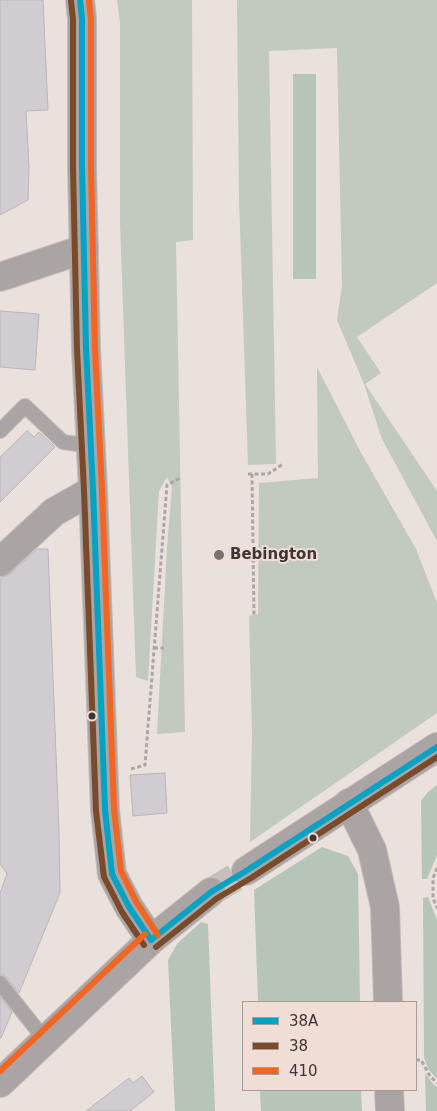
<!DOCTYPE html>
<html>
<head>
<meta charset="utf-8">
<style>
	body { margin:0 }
	#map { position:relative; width:437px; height:1111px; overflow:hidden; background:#eae0dc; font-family:"DejaVu Sans",sans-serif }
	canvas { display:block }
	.legend { position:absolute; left:242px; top:1001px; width:175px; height:90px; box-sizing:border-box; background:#f0ddd6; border:1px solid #a99b96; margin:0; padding:6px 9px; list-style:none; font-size:15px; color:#3f3735 }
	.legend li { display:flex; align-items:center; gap:10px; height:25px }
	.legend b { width:25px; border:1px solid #a99b96 }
</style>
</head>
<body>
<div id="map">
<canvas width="437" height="1111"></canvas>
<ul class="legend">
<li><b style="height:6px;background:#03a3c6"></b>38A</li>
<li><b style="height:6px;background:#7a4b2a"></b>38</li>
<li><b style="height:6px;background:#f26522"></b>410</li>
</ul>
</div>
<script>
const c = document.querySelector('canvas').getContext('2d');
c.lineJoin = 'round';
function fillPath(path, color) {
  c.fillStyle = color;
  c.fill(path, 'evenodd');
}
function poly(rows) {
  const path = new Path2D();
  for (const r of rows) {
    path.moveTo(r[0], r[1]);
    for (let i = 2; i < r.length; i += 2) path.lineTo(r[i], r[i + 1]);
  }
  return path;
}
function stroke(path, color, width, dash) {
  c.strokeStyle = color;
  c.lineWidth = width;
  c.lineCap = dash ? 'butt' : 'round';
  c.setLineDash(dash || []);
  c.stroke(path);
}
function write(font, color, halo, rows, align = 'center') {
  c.font = font + ' "DejaVu Sans",sans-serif';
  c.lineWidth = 4;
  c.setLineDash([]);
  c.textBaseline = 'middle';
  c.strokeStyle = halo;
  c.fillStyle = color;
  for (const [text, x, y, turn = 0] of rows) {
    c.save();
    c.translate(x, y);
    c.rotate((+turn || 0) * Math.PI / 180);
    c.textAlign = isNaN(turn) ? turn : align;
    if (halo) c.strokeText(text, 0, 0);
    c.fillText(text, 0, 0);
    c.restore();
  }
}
const green = poly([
	[117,0,192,0,193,240,176,242,185,732,157,734,167,548,172,487,167,477,159,491,148,681,136,677,120,222,120,23],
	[237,0,437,0,437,283,357,337,381,373,365,384,437,491,437,541,382,439,364,384,337,320,342,285,337,48,269,51,276,464,248,465,239,198],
	[317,367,360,451,416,549,437,603,437,713,250,842,252,732,249,616,258,614,259,483,318,478]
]);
const forest = poly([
	[293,74,316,74,316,279,293,279],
	[437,785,437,855,427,879,422,879,421,801,428,792],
	[322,847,348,856,358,874,360,1002,258,1002,254,890],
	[428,897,437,920,437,1079,428,1069,424,1057,423,898],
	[201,922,208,924,215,1111,175,1111,168,960,177,944],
	[425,1073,433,1084,437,1087,437,1111,426,1111],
	[260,1090,361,1090,362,1111,261,1111]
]);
const building = poly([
	[0,0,43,0,48,110,26,111,29,167,28,200,0,215,0,0],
	[0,311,39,314,35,370,0,367,0,311],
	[27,431,34,437,39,432,55,447,0,502,0,457,27,431],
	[37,549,48,549,59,832,60,893,19,993,7,978,4,975,0,974,0,893,7,874,0,864,0,579,11,573,37,549],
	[165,773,167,813,133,816,130,775,165,773],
	[0,997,12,1012,1,1038,0,1038,0,997],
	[142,1076,154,1092,130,1111,86,1111,129,1078,133,1083,142,1076]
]);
const secondaryTunnel = poly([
	[211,892,246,871]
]);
const path = poly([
	[248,474,268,474,283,464],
	[252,474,254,617],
	[154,648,164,648],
	[131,769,145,765,167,485,180,478],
	[437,868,433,878,433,898,437,908],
	[416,1060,421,1060,430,1076,437,1083]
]);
const service = poly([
	[0,431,25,406,63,442,91,446],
	[0,983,45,1040]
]);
const minor = poly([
	[0,277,84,249],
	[0,562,54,512,93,490],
	[349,803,372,850,385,907,388,1002],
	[389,1090,390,1111]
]);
const secondary = poly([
	[80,0,82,19,82,167,86,349,93,490,105,810,112,874,129,907,151,940],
	[246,871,437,747],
	[0,1083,151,940,211,892]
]);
const bus1 = poly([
	[80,0,82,19,82,167,86,349,93,490,105,810,112,874,129,907,151,940],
	[151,940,211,892,246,871,437,747]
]);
const bus2 = poly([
	[71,1,73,19,73,167,77,349,84,490,96,811,104,877,122,912,144,945],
	[156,947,216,899,251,878,437,757]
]);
const bus3 = poly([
	[89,0,91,19,91,167,95,349,102,490,114,809,121,871,137,903,158,935],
	[0,1071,145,934]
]);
const markers = [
	[219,555,6,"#7b726f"],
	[92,716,4.5,"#3f3735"],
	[313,838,4.5,"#3f3735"]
];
const poiNames = [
	["Bebington",230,555]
];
fillPath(green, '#c2c9bf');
fillPath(forest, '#b6c5b7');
fillPath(building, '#d1ccd1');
stroke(building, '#bab5b7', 1);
stroke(secondaryTunnel, '#c8bebb', 28, [28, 14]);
stroke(service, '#c4bcb8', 16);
stroke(minor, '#c4bcb8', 30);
stroke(secondary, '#c4bcb8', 30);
stroke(path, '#aca6a6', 3, [4, 2.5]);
stroke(service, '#aba4a5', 14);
stroke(minor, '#aba4a5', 28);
stroke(secondary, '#aba4a4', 28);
stroke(bus1, '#03a3c6', 6);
stroke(bus2, '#7a4b2a', 6);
stroke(bus3, '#f26522', 6);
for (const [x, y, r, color] of markers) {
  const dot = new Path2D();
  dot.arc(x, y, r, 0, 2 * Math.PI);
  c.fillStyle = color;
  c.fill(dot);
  stroke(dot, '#f0ddd6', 2);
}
write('bold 15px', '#3f3735', '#f0ddd6', poiNames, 'left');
</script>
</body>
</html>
